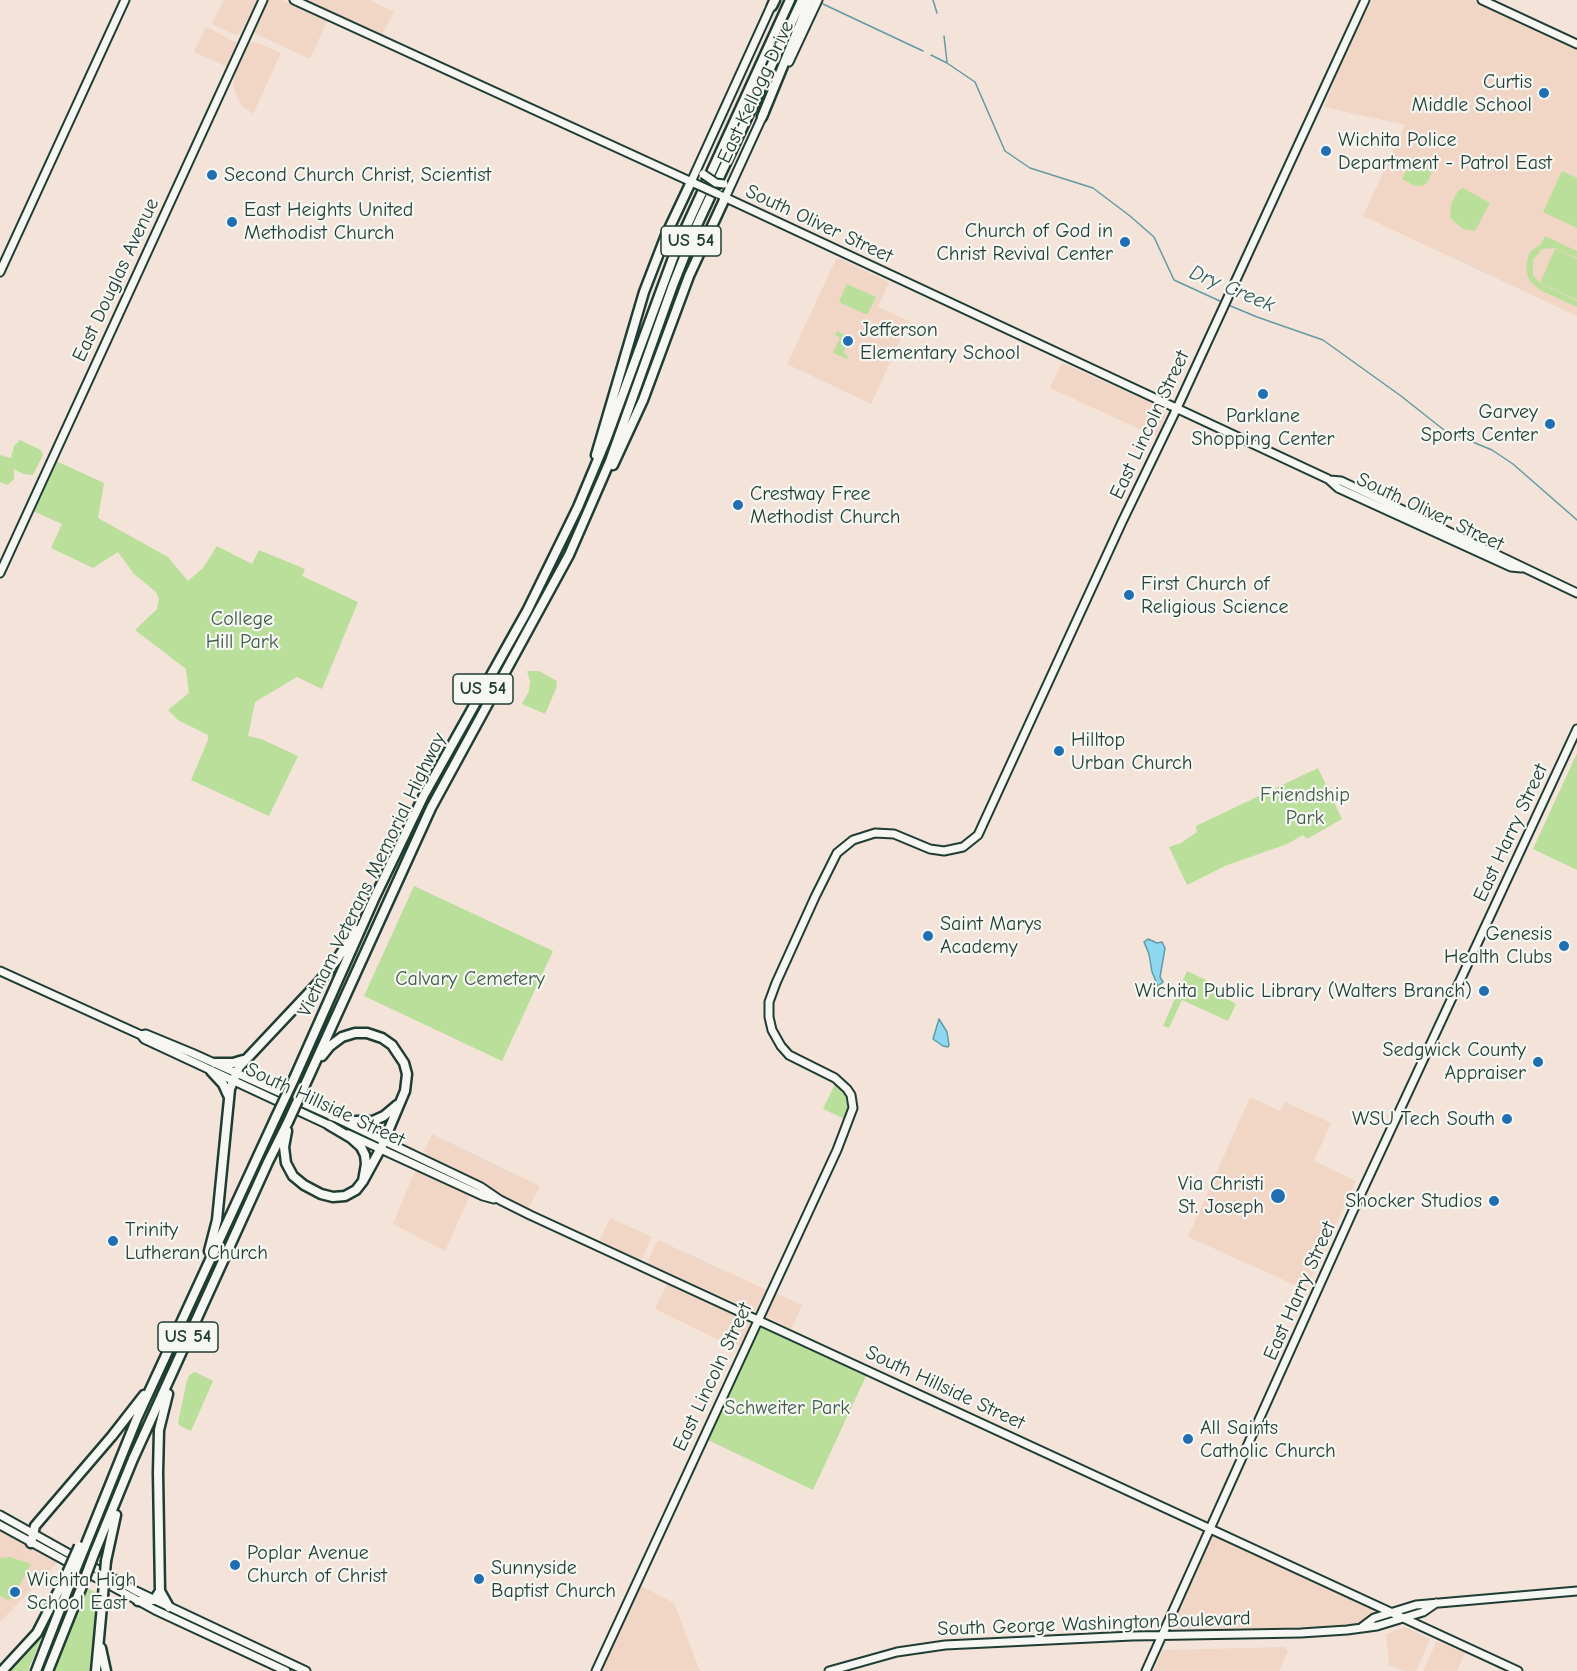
<!DOCTYPE html>
<html>
<head>
<meta charset="utf-8">
<style>
	body { margin:0 }
	canvas { display:block; background:#f3e3d8 }
</style>
</head>
<body>
<canvas width="1577" height="1671"></canvas>
<script>
const c = document.querySelector('canvas').getContext('2d');
c.lineJoin = 'round';
function fillPath(path, color) {
  c.fillStyle = color;
  c.fill(path, 'evenodd');
}
function poly(rows) {
  const path = new Path2D();
  for (const r of rows) {
    path.moveTo(r[0], r[1]);
    for (let i = 2; i < r.length; i += 2) path.lineTo(r[i], r[i + 1]);
  }
  return path;
}
function stroke(path, color, width, dash) {
  c.strokeStyle = color;
  c.lineWidth = width;
  c.lineCap = dash ? 'butt' : 'round';
  c.setLineDash(dash || []);
  c.stroke(path);
}
function write(font, color, halo, rows, align = 'center') {
  c.font = font + ' "Comic Neue",sans-serif';
  c.lineWidth = 4.5;
  c.setLineDash([]);
  c.textBaseline = 'middle';
  c.strokeStyle = halo;
  c.fillStyle = color;
  for (const [text, x, y, turn = 0] of rows) {
    c.save();
    c.translate(x, y);
    c.rotate((+turn || 0) * Math.PI / 180);
    c.textAlign = isNaN(turn) ? turn : align;
    if (halo) c.strokeText(text, 0, 0);
    c.fillText(text, 0, 0);
    c.restore();
  }
}
const built = poly([
	[224,0,257,0,240,34,235,35,212,24],
	[268,0,281,0,327,21,310,59,254,33],
	[301,0,370,0,394,12,381,37],
	[1373,0,1473,0,1577,49,1577,316,1363,216,1405,125,1324,107,1351,41],
	[206,27,237,43,227,67,194,52],
	[250,42,258,43,281,53,253,114,241,105,236,95,233,84,237,67,246,45],
	[836,259,840,259,889,282,878,307,909,321,871,404,787,364],
	[1061,364,1065,364,1162,408,1166,415,1157,437,1050,388],
	[1250,1097,1280,1111,1285,1102,1331,1123,1314,1161,1356,1181,1306,1290,1188,1237],
	[432,1134,540,1186,529,1207,525,1208,428,1158,424,1152],
	[420,1169,471,1193,445,1251,393,1224,414,1173],
	[610,1218,652,1237,641,1260,599,1242],
	[658,1240,767,1290,758,1309,754,1311,649,1264,648,1260],
	[668,1283,748,1321,750,1326,741,1346,730,1342,725,1343,655,1309],
	[774,1292,802,1305,791,1329,764,1315],
	[0,1528,59,1561,0,1622],
	[1211,1528,1402,1618,1347,1630,1161,1636],
	[639,1585,674,1603,700,1671,601,1671],
	[1405,1627,1430,1639,1416,1671,1403,1671,1389,1665,1386,1634],
	[1437,1641,1465,1653,1457,1671,1423,1671],
	[1285,1647,1288,1652,1279,1671,1153,1671,1163,1650]
]);
const green = poly([
	[1417,156,1434,167,1427,183,1422,186,1415,186,1402,179,1412,158],
	[1562,171,1577,178,1577,228,1543,212],
	[1463,188,1490,203,1475,231,1463,229,1450,218,1451,204,1458,191],
	[1545,236,1577,251,1577,258,1554,248,1542,249,1533,260,1533,275,1541,284,1577,301,1577,307,1540,290,1529,280,1526,268,1528,256,1531,251,1541,244],
	[1555,249,1577,259,1577,300,1540,283],
	[847,284,876,297,867,315,839,302],
	[837,331,852,338,843,352,848,357,848,359,833,353,840,338,835,335],
	[20,440,41,450,43,455,33,475,23,474,14,469,14,479,7,485,0,482,0,455,11,458,14,446],
	[56,461,104,483,98,518,168,557,188,581,203,568,217,546,252,564,259,550,305,569,302,576,358,602,322,689,297,677,255,702,248,736,261,739,298,756,269,816,191,780,208,740,208,735,178,720,168,710,189,693,186,669,135,630,157,609,159,599,156,592,134,574,118,552,93,568,51,548,62,524,33,511],
	[527,671,539,671,557,681,556,689,545,714,522,704,529,691,530,681],
	[1577,753,1577,870,1533,849],
	[1318,768,1342,819,1307,839,1303,835,1287,844,1225,866,1187,885,1169,847,1181,843,1197,832,1196,826],
	[414,886,553,951,502,1061,364,996],
	[1187,971,1229,991,1226,998,1236,1004,1228,1021,1182,1000,1169,1028,1163,1026],
	[835,1084,846,1096,847,1110,845,1119,823,1109],
	[760,1327,866,1376,813,1490,708,1440],
	[195,1372,213,1381,191,1431,180,1426,178,1422,187,1381,189,1375],
	[10,1557,31,1564,12,1599,8,1600,0,1596,0,1558],
	[86,1588,98,1593,92,1671,53,1671],
	[42,1633,43,1634,28,1671,6,1671,21,1657]
]);
const water = poly([
	[1148,939,1157,943,1162,942,1165,948,1160,977,1163,982,1158,986,1152,972,1149,954,1144,942,1148,939],
	[939,1019,947,1032,949,1045,948,1047,943,1046,933,1039,939,1019]
]);
const stream = poly([
	[933,0,937,13],
	[823,4,923,51],
	[944,36,947,62],
	[931,55,947,63,975,82,1005,151,1030,168,1093,188,1130,216,1154,237,1174,280,1222,302],
	[1226,304,1257,317,1323,340,1401,396,1444,430,1492,450,1513,464,1577,520]
]);
const secondary = poly([
	[294,0,696,184],
	[1482,0,1577,44],
	[789,62,818,0],
	[691,182,773,2],
	[722,196,1328,479,1338,488,1489,557,1511,567,1521,568],
	[725,198,764,113],
	[0,272,125,0],
	[1330,480,1341,481,1420,518,1577,593],
	[0,573,263,0],
	[0,971,141,1035,146,1034,192,1053,332,1116,481,1187,500,1200,530,1215,1518,1671],
	[141,1035,144,1039,333,1127],
	[348,1134,483,1196,494,1199],
	[0,1515,136,1591,306,1671],
	[0,1525,155,1610,286,1671],
	[1362,1627,1374,1618,1416,1605,1577,1591],
	[596,1671,837,1150,853,1108,851,1095,847,1089,835,1078,789,1055,781,1046,772,1030,769,1017,769,1002,776,983,815,897,837,853,853,840,875,833,894,834,930,849,944,851,963,847,978,835,1122,522,1177,408,1365,0],
	[829,1671,897,1652,945,1645,1132,1636,1301,1633,1347,1630,1377,1626,1423,1612,1436,1603],
	[1146,1671,1352,1213,1577,729]
]);
const highway = poly([
	[772,6,775,0],
	[762,117,810,0],
	[596,455,644,292,666,235,691,182],
	[613,465,643,400,689,276,725,198],
	[322,1056,330,1046,342,1037,355,1033,367,1033,382,1038,392,1045,404,1063,407,1074,405,1091,381,1148,363,1181],
	[215,1063,233,1063,243,1060],
	[211,1071,223,1084,228,1095],
	[293,1081,374,899,424,795,527,611,578,507,606,440,677,247,790,0],
	[304,1087,431,808,569,555,610,461,673,285,697,225,802,0],
	[332,1116,352,1121,373,1121,384,1116,397,1105],
	[287,1131,284,1147,286,1163,293,1176,304,1185,321,1194,333,1197,345,1196,356,1190,363,1181,366,1164,365,1155,361,1147,351,1138,329,1125],
	[209,1251,217,1220,230,1089,239,1067,318,983,336,961,356,930],
	[31,1543,35,1526,112,1436,144,1395],
	[84,1549,137,1418,276,1117],
	[94,1554,133,1459,268,1162,288,1122],
	[106,1561,116,1515],
	[160,1591,169,1607],
	[138,1601,154,1600,160,1591,158,1473,159,1430,168,1394],
	[101,1648,106,1671],
	[2,1671,37,1633,64,1580],
	[36,1671,71,1581],
	[48,1671,82,1586],
	[96,1671,103,1595]
]);
const secondaryBridge = poly([
	[703,174,716,183,724,184],
	[696,184,718,194]
]);
const highwayBridge = poly([
	[276,1117,293,1081],
	[288,1122,304,1087],
	[64,1580,79,1546],
	[71,1581,84,1549],
	[82,1586,94,1554],
	[103,1595,106,1561]
]);
const markers = [
	[1544,93,6,"#1f6fb2"],
	[1326,151,6,"#1f6fb2"],
	[212,175,6,"#1f6fb2"],
	[232,222,6,"#1f6fb2"],
	[1125,242,6,"#1f6fb2"],
	[848,341,6,"#1f6fb2"],
	[1263,394,6,"#1f6fb2"],
	[1550,424,6,"#1f6fb2"],
	[738,505,6,"#1f6fb2"],
	[1129,595,6,"#1f6fb2"],
	[1059,751,6,"#1f6fb2"],
	[928,936,6,"#1f6fb2"],
	[1564,946,6,"#1f6fb2"],
	[1484,991,6,"#1f6fb2"],
	[1538,1062,6,"#1f6fb2"],
	[1507,1119,6,"#1f6fb2"],
	[1278,1196,8,"#1f6fb2"],
	[1494,1201,6,"#1f6fb2"],
	[113,1241,6,"#1f6fb2"],
	[1188,1439,6,"#1f6fb2"],
	[235,1565,6,"#1f6fb2"],
	[479,1579,6,"#1f6fb2"],
	[15,1592,6,"#1f6fb2"]
];
const shields = [
	[691,241,60],
	[483,689,60],
	[188,1337,60]
];
const shieldNames = [
	["US 54",691,241],
	["US 54",483,689],
	["US 54",188,1337]
];
const poiNames = [
	["Curtis",1532,82,"right"],
	["Middle School",1532,105,"right"],
	["Wichita Police",1338,140],
	["Department - Patrol East",1338,163],
	["Second Church Christ, Scientist",224,175],
	["East Heights United",244,210],
	["Methodist Church",244,233],
	["Church of God in",1113,231,"right"],
	["Christ Revival Center",1113,254,"right"],
	["Jefferson",860,330],
	["Elementary School",860,353],
	["Garvey",1538,412,"right"],
	["Sports Center",1538,435,"right"],
	["Parklane",1263,416,"center"],
	["Shopping Center",1263,439,"center"],
	["Crestway Free",750,494],
	["Methodist Church",750,517],
	["First Church of",1141,584],
	["Religious Science",1141,607],
	["Hilltop",1071,740],
	["Urban Church",1071,763],
	["Saint Marys",940,924],
	["Academy",940,947],
	["Genesis",1552,934,"right"],
	["Health Clubs",1552,957,"right"],
	["Wichita Public Library (Walters Branch)",1472,991,"right"],
	["Sedgwick County",1526,1050,"right"],
	["Appraiser",1526,1073,"right"],
	["WSU Tech South",1495,1119,"right"],
	["Via Christi",1264,1184,"right"],
	["St. Joseph",1264,1207,"right"],
	["Shocker Studios",1482,1201,"right"],
	["Trinity",125,1230],
	["Lutheran Church",125,1253],
	["All Saints",1200,1428],
	["Catholic Church",1200,1451],
	["Poplar Avenue",247,1553],
	["Church of Christ",247,1576],
	["Sunnyside",491,1568],
	["Baptist Church",491,1591],
	["Wichita High",27,1580],
	["School East",27,1603]
];
const streetNames = [
	["East Kellogg Drive",756,92,-65],
	["South Oliver Street",819,224,25],
	["East Douglas Avenue",116,280,-65],
	["East Lincoln Street",1150,425,-65],
	["South Oliver Street",1430,512,25],
	["East Harry Street",1511,833,-65],
	["Vietnam Veterans Memorial Highway",372,875,-64],
	["South Hillside Street",325,1105,25],
	["East Harry Street",1300,1291,-66],
	["East Lincoln Street",713,1377,-65],
	["South Hillside Street",945,1388,25],
	["South George Washington Boulevard",1094,1624,-2]
];
const parkNames = [
	["College",242,619],
	["Hill Park",242,642],
	["Friendship",1305,795],
	["Park",1305,818],
	["Calvary Cemetery",470,979],
	["Schweiter Park",787,1408]
];
const waterNames = [
	["Dry Creek",1232,289,23]
];
fillPath(built, '#f1d6c6');
fillPath(green, '#b9df9a');
fillPath(water, '#8fd8f1');
stroke(water, '#629aa5', 1.5);
stroke(stream, '#629aa5', 1.5);
stroke(secondary, '#1f3d34', 11);
stroke(highway, '#1f3d34', 13);
stroke(secondary, '#f6f6f2', 7);
stroke(highway, '#f6f6f2', 8);
stroke(secondaryBridge, '#1f3d34', 11, []);
stroke(highwayBridge, '#1f3d34', 13, []);
stroke(secondaryBridge, '#f6f6f2', 7);
stroke(highwayBridge, '#f6f6f2', 8);
for (const [x, y, r, color] of markers) {
  const dot = new Path2D();
  dot.arc(x, y, r, 0, 2 * Math.PI);
  c.fillStyle = color;
  c.fill(dot);
  stroke(dot, '#f6f6f2', 2);
}
for (const [x, y, w] of shields) {
  const box = new Path2D();
  box.roundRect(x - w / 2, y - 15, w, 30, 4.5);
  c.fillStyle = '#f6f6f2';
  c.fill(box);
  stroke(box, '#1f3d34', 1.5);
}
write('bold 18px', '#1f3d34', null, shieldNames);
write('20px', '#1f3d34', '#f6f6f2', poiNames, 'left');
write('20px', '#1f3d34', '#f6f6f2', streetNames);
write('20px', '#3e5d48', '#f6f6f2', parkNames);
write('italic 21px', '#355c5a', '#f6f6f2', waterNames);
</script>
</body>
</html>
